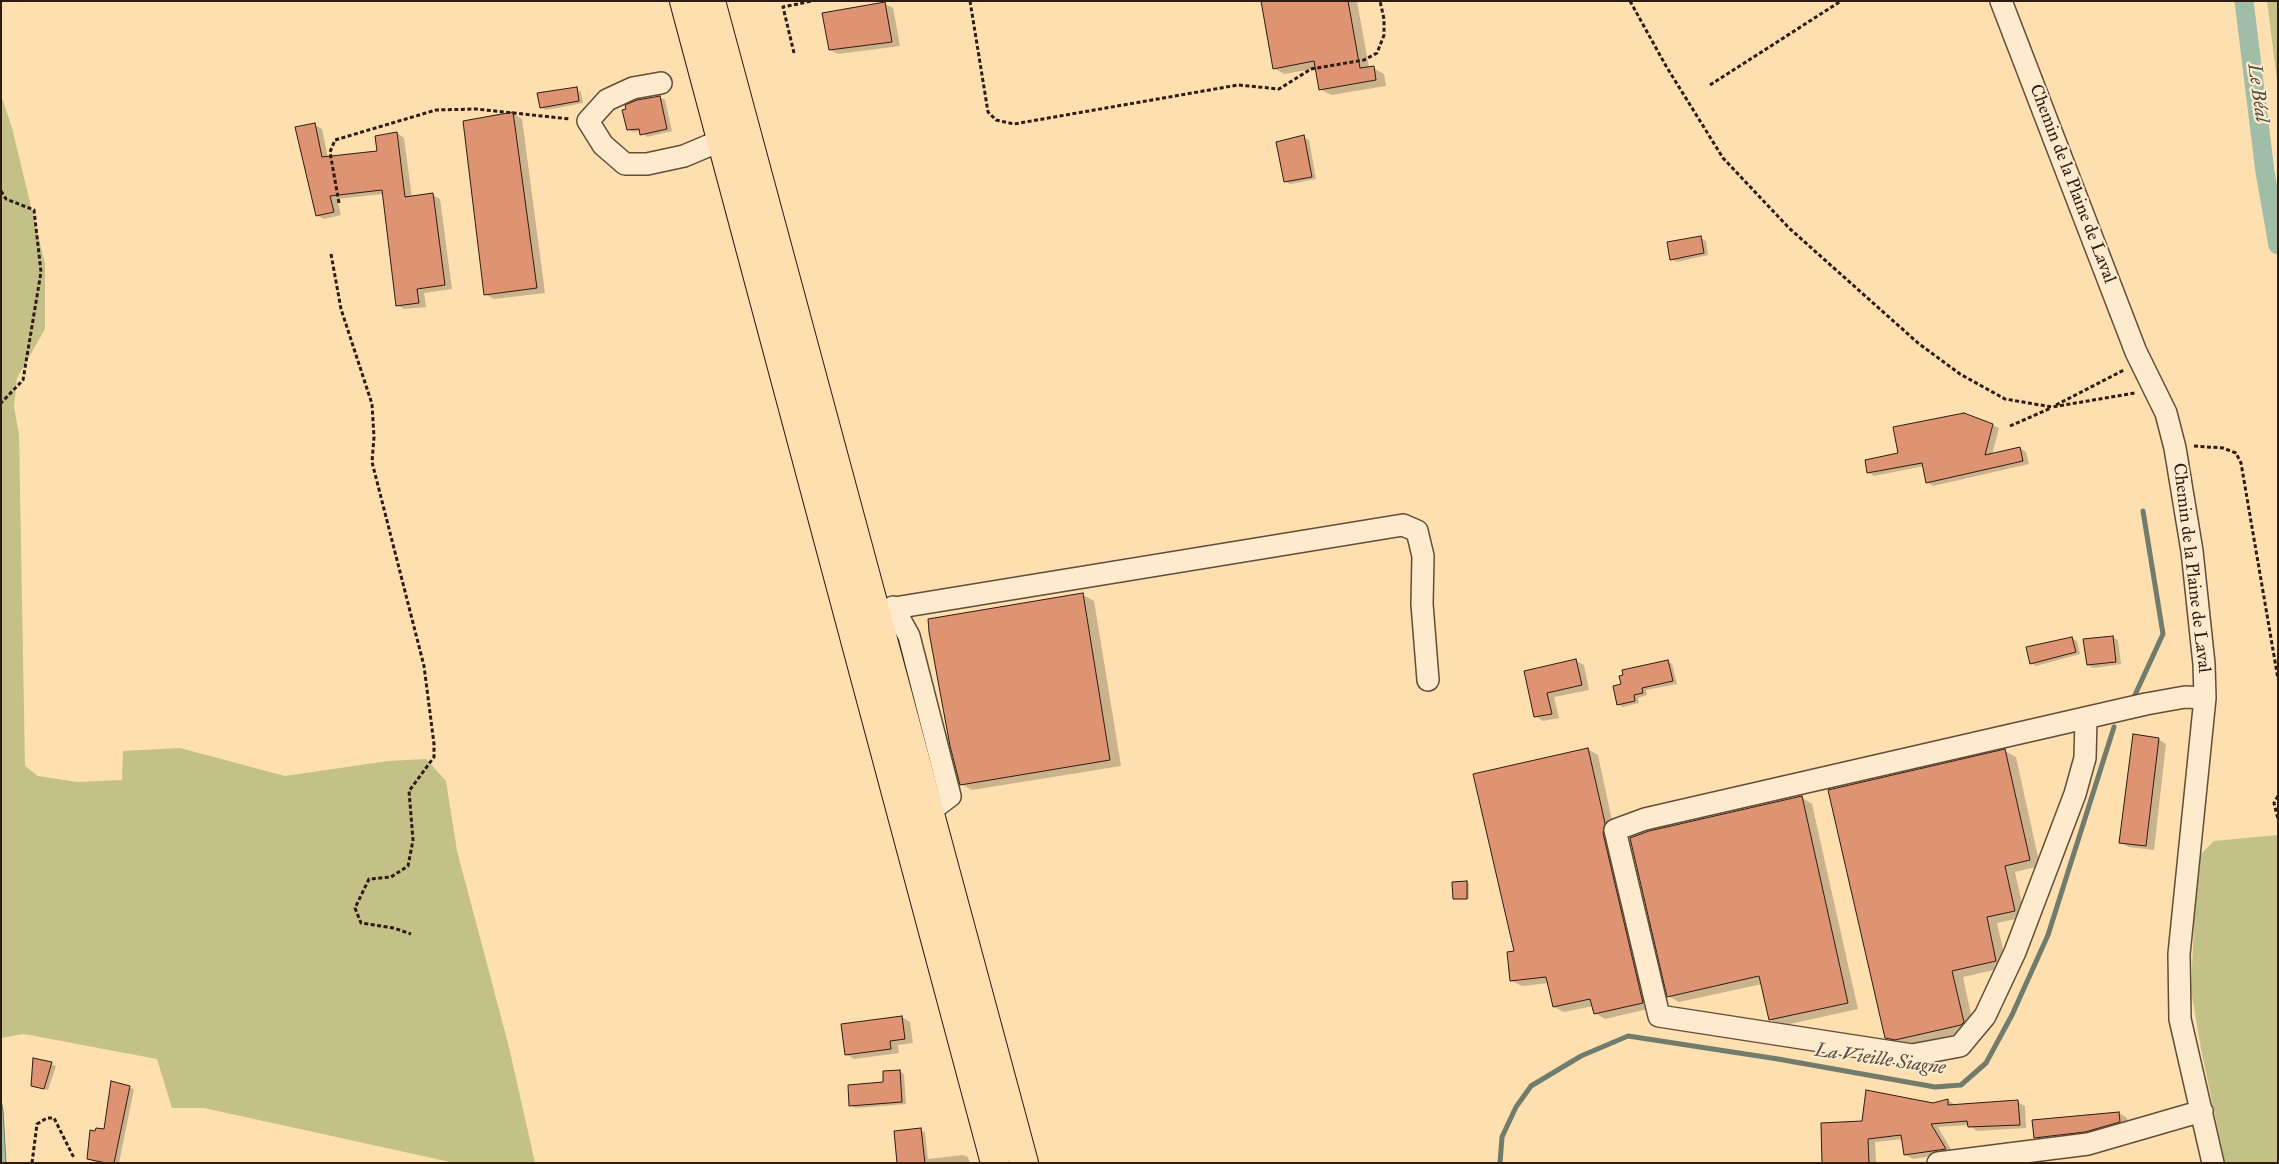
<!DOCTYPE html>
<html>
<head>
<meta charset="utf-8">
<style>
	body { margin:0 }
	#map { position:relative; width:2279px; height:1164px; overflow:hidden; background:#fddfb0; font-family:"IM FELL Great Primer",serif }
	canvas { display:block }
	.frame { position:absolute; inset:0; border:2px solid #2e1b12; pointer-events:none }
</style>
</head>
<body>
<div id="map">
<canvas width="2279" height="1164"></canvas>
<div class="frame"></div>
</div>
<script>
const c = document.querySelector('canvas').getContext('2d');
c.lineJoin = 'round';
function fillPath(path, color) {
  c.fillStyle = color;
  c.fill(path, 'evenodd');
}
function poly(rows) {
  const path = new Path2D();
  for (const r of rows) {
    path.moveTo(r[0], r[1]);
    for (let i = 2; i < r.length; i += 2) path.lineTo(r[i], r[i + 1]);
  }
  return path;
}
function stroke(path, color, width, dash) {
  c.strokeStyle = color;
  c.lineWidth = width;
  c.lineCap = dash ? 'butt' : 'round';
  c.setLineDash(dash || []);
  c.stroke(path);
}
function write(font, color, halo, rows, align = 'center') {
  c.font = font + ' "IM FELL Great Primer",serif';
  c.lineWidth = 4.5;
  c.setLineDash([]);
  c.textBaseline = 'middle';
  c.strokeStyle = halo;
  c.fillStyle = color;
  for (const [text, x, y, turn = 0] of rows) {
    c.save();
    c.translate(x, y);
    c.rotate((+turn || 0) * Math.PI / 180);
    c.textAlign = isNaN(turn) ? turn : align;
    if (halo) c.strokeText(text, 0, 0);
    c.fillText(text, 0, 0);
    c.restore();
  }
}
const green = poly([
	[2267,1,2278,1,2278,88],
	[1,95,12,128,45,264,45,329,17,378,14,406,19,435,25,766,38,776,77,782,122,780,123,751,180,748,285,776,388,761,426,759,446,781,457,851,509,1047,535,1163,455,1163,204,1108,172,1108,157,1059,24,1034,1,1038],
	[2278,835,2278,1163,2225,1163,2201,1049,2191,990,2197,858,2214,841]
]);
const water = poly([
	[1,1100,3,1110,6,1163,1,1163,1,1100]
]);
const shadow = poly([
	[1263,1,1357,1,1369,68,1373,68,1384,74,1386,86,1331,95,1320,89,1317,68,1284,74,1274,68],
	[885,4,893,8,900,46,838,54,830,50],
	[576,89,581,92,583,103,546,110,541,107],
	[660,97,665,100,672,131,647,137,641,131,633,132,628,129],
	[513,113,522,119,545,293,494,299,485,294],
	[315,125,322,129,328,158,378,152,397,133,404,138,412,198,433,195,440,199,452,289,424,293,426,307,404,309,397,305,383,194,337,199,341,215,324,219,317,215],
	[1303,137,1309,140,1316,179,1290,184,1285,181],
	[1701,238,1706,241,1708,255,1677,262,1671,259],
	[1993,425,1999,428,1992,455,2020,448,2026,452,2029,464,1933,486,1927,482,1924,466,1874,476,1868,472,1900,454],
	[1083,595,1094,601,1121,766,972,790,961,784],
	[2112,637,2118,640,2121,664,2093,668,2088,665],
	[2072,638,2077,641,2080,654,2036,666,2031,663],
	[1576,661,1584,665,1589,690,1554,697,1559,718,1543,721,1535,716,1525,672],
	[1668,661,1672,664,1677,684,1646,690,1647,695,1638,698,1639,703,1623,707,1618,704,1625,676],
	[2158,739,2166,744,2154,850,2129,847,2121,843],
	[1588,749,1598,755,1652,1008,1605,1019,1595,1013,1593,1006,1564,1012,1554,1007,1549,983,1522,986,1512,981,1515,952],
	[2005,751,2016,757,2040,866,2015,872,2025,917,1997,923,2007,967,1963,977,1974,1029,1973,1031,1907,1045,1897,1044,1886,1037],
	[1801,797,1812,804,1858,1009,1781,1026,1770,1019,1762,984,1679,1002,1668,996],
	[1467,882,1469,883,1469,899,1454,898],
	[902,1017,910,1022,913,1043,898,1045,899,1053,854,1059,846,1054],
	[35,1060,56,1066,48,1090,32,1086],
	[900,1071,904,1074,906,1104,855,1108,850,1105],
	[112,1083,134,1089,119,1163,93,1161,88,1158,105,1130],
	[1948,1100,1955,1105,2017,1102,2025,1106,2026,1128,1977,1131,1969,1125,1938,1127,1953,1153,1913,1159,1906,1155,1903,1139,1875,1142,1876,1163,1823,1163,1863,1122],
	[2119,1113,2127,1118,2128,1126,2043,1142,2035,1137],
	[920,1130,925,1132,928,1159,963,1155,968,1157,970,1163,894,1163,898,1162]
]);
const stream = poly([
	[2134,697,2163,634,2143,511],
	[1500,1163,1502,1137,1516,1107,1531,1086,1581,1056,1628,1036,1778,1059,1935,1087,1961,1085,1986,1063,2012,1015,2048,935,2114,727]
]);
const canal = poly([
	[2244,1,2265,172,2278,245]
]);
const building = poly([
	[1261,1,1348,1,1360,68,1374,66,1376,80,1319,90,1314,61,1273,69,1261,1],
	[885,2,892,42,829,50,822,13,885,2],
	[577,87,579,101,540,108,537,93,577,87],
	[660,96,667,129,640,135,639,129,627,130,622,110,626,109,625,105,637,100,660,96],
	[513,112,537,288,484,295,463,121,513,112],
	[315,123,322,157,377,151,375,136,397,132,405,197,433,193,445,285,417,289,419,303,396,306,382,190,330,196,334,212,316,216,295,127,315,123],
	[1304,135,1312,177,1284,182,1276,142,1304,135],
	[1701,236,1704,253,1670,260,1667,242,1701,236],
	[1964,413,1993,424,1985,455,2020,447,2023,461,1926,483,1922,463,1867,473,1865,460,1898,453,1893,427,1964,413],
	[1083,593,1110,760,960,785,950,746,929,632,928,619,1083,593],
	[2113,636,2116,662,2087,665,2083,639,2113,636],
	[2072,637,2076,652,2030,664,2026,647,2072,637],
	[1576,659,1582,685,1547,693,1552,714,1534,717,1524,671,1576,659],
	[1668,660,1673,681,1642,688,1643,693,1634,695,1635,701,1617,705,1613,686,1621,684,1619,676,1623,675,1622,670,1668,660],
	[2133,734,2159,738,2146,846,2119,843,2133,734],
	[1588,748,1605,823,1603,833,1643,1003,1594,1014,1590,999,1553,1007,1546,977,1510,981,1507,952,1514,951,1473,774,1588,748],
	[2005,749,2030,860,2005,866,2015,911,1987,917,1996,961,1952,971,1964,1022,1961,1025,1895,1040,1885,1038,1828,790,2005,749],
	[1802,796,1848,1003,1769,1020,1759,976,1667,997,1630,838,1649,831,1802,796],
	[1467,881,1467,899,1453,899,1452,882,1467,881],
	[902,1016,905,1039,890,1041,891,1049,845,1055,841,1024,902,1016],
	[33,1058,52,1062,44,1089,31,1086,33,1058],
	[900,1070,902,1102,849,1106,848,1085,883,1082,883,1071,900,1070],
	[111,1081,130,1086,114,1163,106,1163,87,1159,90,1130,95,1131,96,1128,104,1129,111,1081],
	[1866,1090,1933,1103,1948,1099,1948,1105,2018,1100,2020,1125,1968,1127,1967,1121,1931,1124,1946,1149,1904,1155,1901,1135,1868,1139,1869,1163,1822,1163,1821,1123,1862,1121,1866,1090],
	[2119,1112,2120,1122,2085,1132,2034,1138,2032,1120,2119,1112],
	[921,1128,925,1163,897,1163,894,1131,921,1128]
]);
const path = poly([
	[970,1,988,112,996,120,1014,124,1238,85,1279,89,1311,69,1364,60,1377,53,1384,35,1384,19,1380,1],
	[1630,1,1666,66,1723,158,1789,228,1918,343,1960,374,2005,399,2052,407,2135,393],
	[794,53,783,7,812,1],
	[1710,85,1841,1],
	[1,191,6,199,34,210,41,272,23,380,1,403],
	[339,203,330,152,335,140,436,110,476,109,570,119],
	[331,254,341,309,372,404,374,437,372,462,424,666,434,744,434,757,409,791,413,840,408,866,391,877,369,879,355,908,361,923,394,928,411,934],
	[2056,405,2124,370],
	[2010,426,2051,408],
	[2194,446,2223,448,2236,453,2241,463,2278,679],
	[2278,796,2274,803,2278,819],
	[32,1163,37,1124,47,1118,54,1118,74,1158]
]);
const minor = poly([
	[2001,1,2136,352,2166,413,2175,448,2192,551,2204,664,2205,698,2179,954,2180,1019,2213,1163],
	[661,83,633,88,607,100,588,121,603,145,625,164,647,164,684,156,722,140],
	[893,607,909,636,950,796,930,811],
	[876,611,1403,525,1417,531,1423,556,1422,604,1428,680],
	[2086,719,2085,758,2075,794,2015,952,1985,1016,1960,1046,1912,1055,1659,1016,1615,830,1645,819,2146,704,2185,697,2205,698],
	[1938,1163,2088,1144,2202,1111]
]);
const major = poly([
	[684,1,995,1163],
	[711,1,1024,1163]
]);
const streetNames = [
	["Chemin de la Plaine de Laval",2072,184,69],
	["Chemin de la Plaine de Laval",2191,568,83]
];
const waterNames = [
	["Le Béal",2257,93,82],
	["La Vieille Siagne",1880,1060,8]
];
fillPath(green, '#c4c188');
fillPath(water, '#a0bda8');
stroke(water, '#727c6c', 1);
fillPath(shadow, '#0003');
stroke(stream, '#727c6c', 5);
stroke(canal, '#a0bda8', 19);
fillPath(building, '#de9373');
stroke(building, '#2e1b12', 1);
stroke(minor, '#624c3a', 24);
stroke(major, '#2e1b12', 30);
stroke(path, '#2e1b12', 3, [4, 2.5]);
stroke(minor, '#feeacc', 21);
stroke(major, '#fddfb0', 28);
write('18px', '#2e1b12', '#feeacc', streetNames);
write('italic 19px', '#504c3f', '#feeacc', waterNames);
</script>
</body>
</html>
